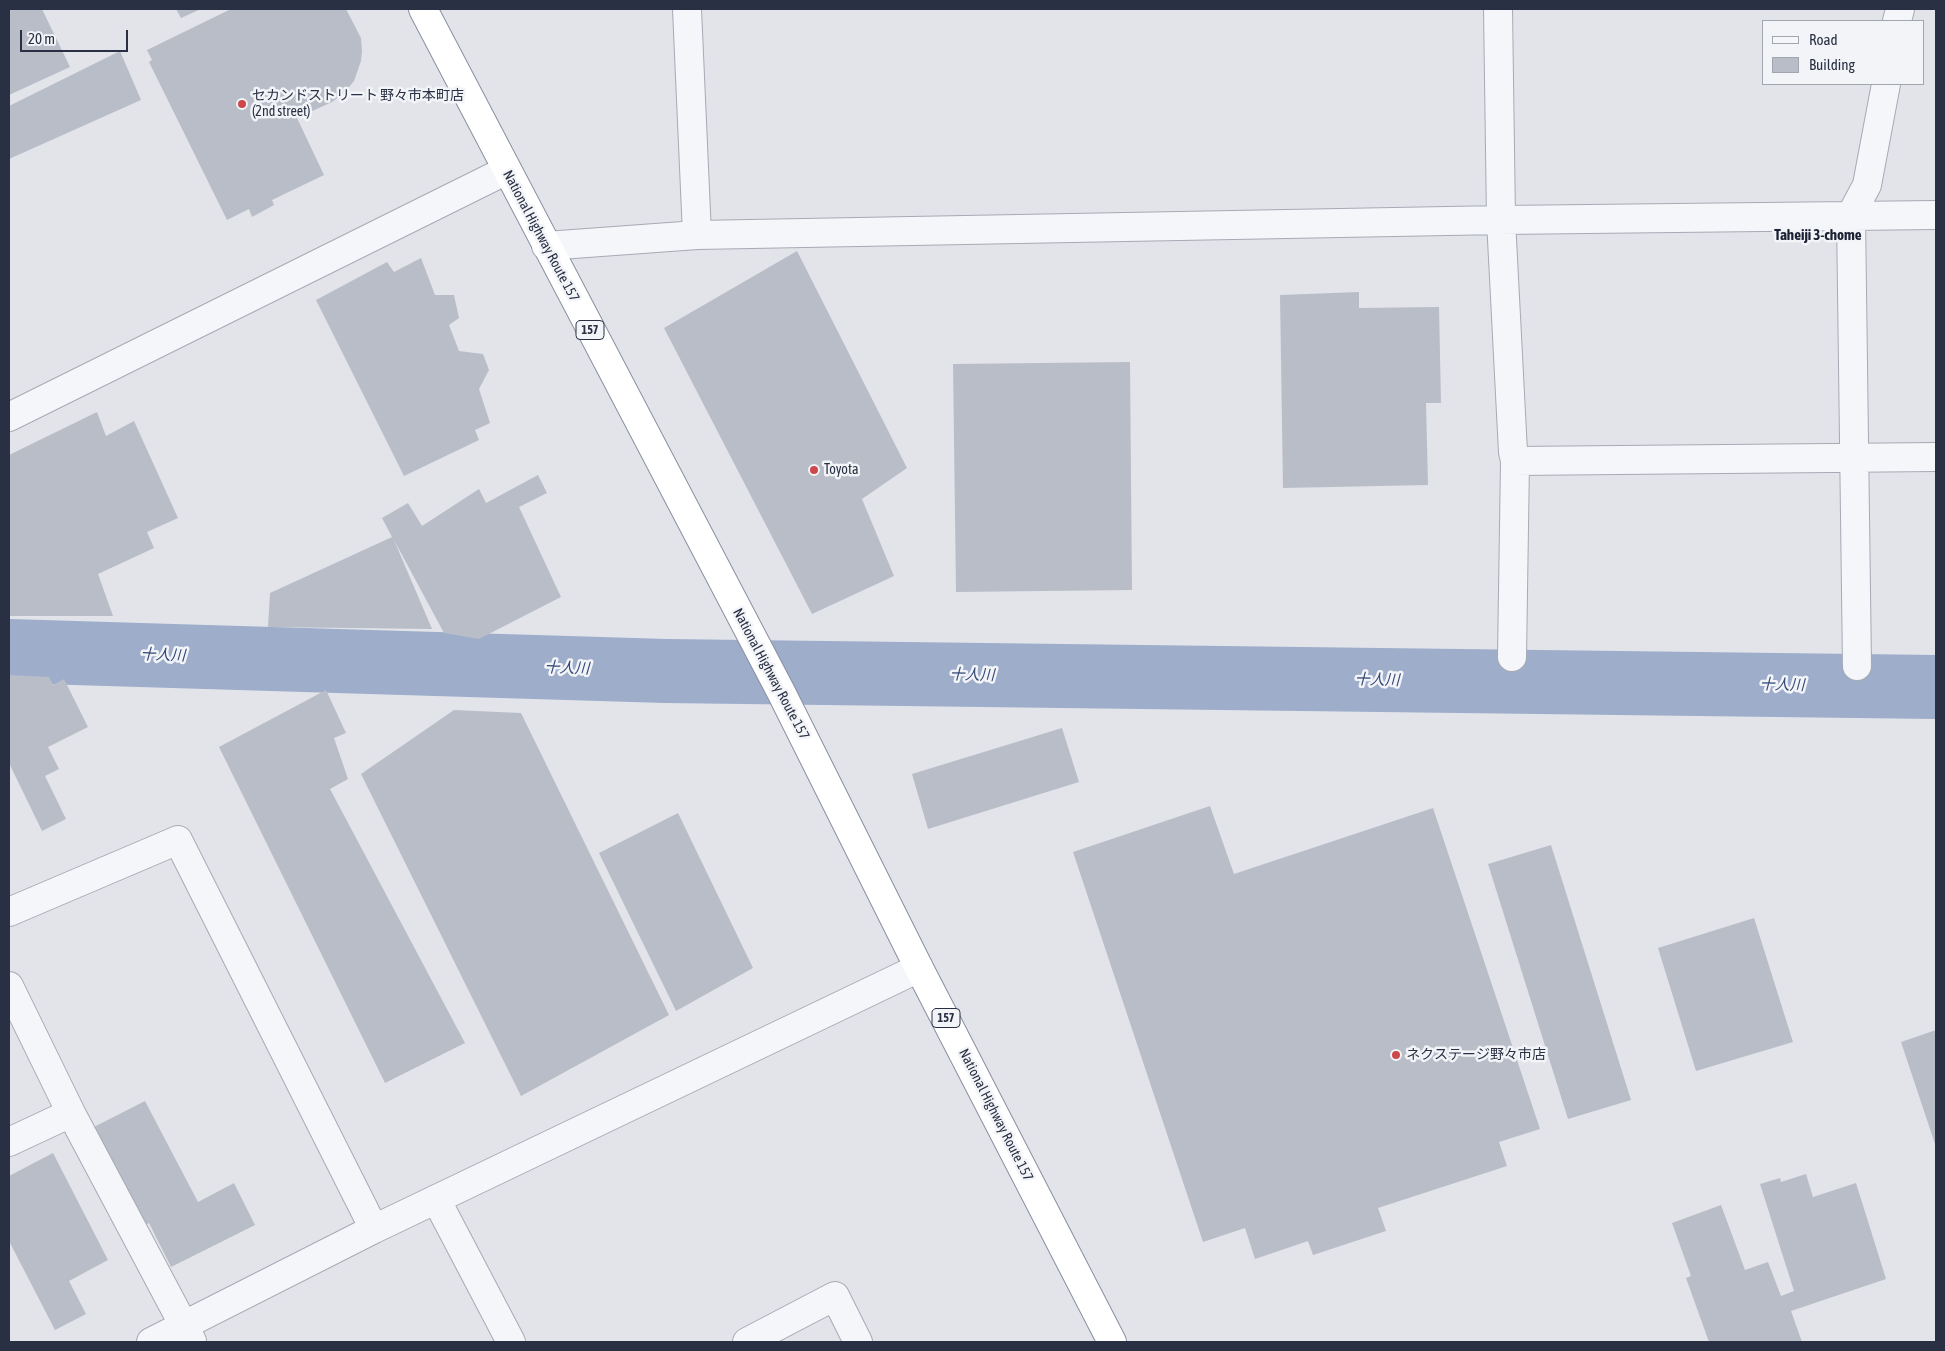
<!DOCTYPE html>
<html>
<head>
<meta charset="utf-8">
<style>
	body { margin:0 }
	#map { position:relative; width:1945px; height:1351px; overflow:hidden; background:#e2e4ea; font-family:"Asap Condensed",sans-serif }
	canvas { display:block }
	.frame { position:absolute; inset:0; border:10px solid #2a3043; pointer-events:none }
	.legend { position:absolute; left:1762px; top:20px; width:162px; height:65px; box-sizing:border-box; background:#f2f4f8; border:1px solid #a2a6b0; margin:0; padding:6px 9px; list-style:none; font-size:15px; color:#2a3043 }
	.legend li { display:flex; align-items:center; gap:10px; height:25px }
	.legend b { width:25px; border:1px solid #a2a6b0 }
	.scale { position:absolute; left:20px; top:30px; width:108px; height:22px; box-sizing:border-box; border:2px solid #2a3043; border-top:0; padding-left:6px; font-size:15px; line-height:18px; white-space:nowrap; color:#2a3043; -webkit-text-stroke:4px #f2f4f8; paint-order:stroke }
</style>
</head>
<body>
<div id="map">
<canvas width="1945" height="1351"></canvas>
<div class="frame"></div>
<ul class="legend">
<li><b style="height:6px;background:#f5f6f9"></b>Road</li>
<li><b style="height:14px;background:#b9bdc8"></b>Building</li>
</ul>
<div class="scale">20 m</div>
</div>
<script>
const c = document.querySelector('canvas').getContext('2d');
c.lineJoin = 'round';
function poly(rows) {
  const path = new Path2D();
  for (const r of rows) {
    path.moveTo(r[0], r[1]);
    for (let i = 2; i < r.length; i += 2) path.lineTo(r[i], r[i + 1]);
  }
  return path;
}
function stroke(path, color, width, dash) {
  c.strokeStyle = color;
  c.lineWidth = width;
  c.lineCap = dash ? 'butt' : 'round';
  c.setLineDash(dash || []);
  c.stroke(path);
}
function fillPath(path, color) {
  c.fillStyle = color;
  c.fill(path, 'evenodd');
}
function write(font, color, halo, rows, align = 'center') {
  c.font = font + ' "Asap Condensed","Noto Sans JP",sans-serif';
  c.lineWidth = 5;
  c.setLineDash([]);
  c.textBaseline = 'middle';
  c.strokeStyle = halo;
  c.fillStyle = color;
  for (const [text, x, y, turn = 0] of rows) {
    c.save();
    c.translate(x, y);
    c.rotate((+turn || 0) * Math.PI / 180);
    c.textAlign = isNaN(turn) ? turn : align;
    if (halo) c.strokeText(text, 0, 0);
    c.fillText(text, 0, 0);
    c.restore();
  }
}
const river = poly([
	[9,651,666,671,1936,687]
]);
const building = poly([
	[9,9,42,9,70,67,9,95],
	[176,9,201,9,181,18],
	[231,9,346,9,361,38,362,51,361,61,354,81,344,93,332,102,297,118,324,175,272,200,274,205,252,217,249,209,227,220,149,62,152,60,147,50],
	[120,51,141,100,9,159,9,106],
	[797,251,907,468,862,499,894,576,812,614,664,328],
	[421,258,435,295,454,295,459,318,449,325,459,351,483,354,489,370,479,389,490,423,475,430,479,440,404,476,316,300,387,262,394,272],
	[1359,292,1359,308,1439,307,1441,403,1426,403,1428,485,1283,488,1280,295],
	[1130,362,1132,590,956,592,953,364],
	[97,412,106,436,134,421,178,518,147,532,154,548,98,574,113,616,9,616,9,455],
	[538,475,547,493,519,507,561,597,479,639,444,633,394,540,432,629,268,627,270,593,392,537,382,518,408,503,422,526,479,489,486,503],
	[9,675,49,677,53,685,64,679,88,727,48,747,59,769,45,776,66,819,42,831,9,763],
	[326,690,346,733,334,738,348,779,330,789,465,1043,385,1083,219,747],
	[454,710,521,713,669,1015,521,1096,361,774],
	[1062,728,1079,782,928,829,912,774],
	[1210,806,1234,874,1433,808,1540,1129,1499,1142,1507,1166,1378,1208,1386,1231,1313,1255,1308,1241,1255,1259,1245,1228,1203,1242,1073,852],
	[678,813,753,968,676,1011,599,853],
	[1551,845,1631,1100,1568,1119,1488,864],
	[1754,918,1793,1042,1696,1071,1658,948],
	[1936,1030,1936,1147,1901,1042],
	[145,1101,198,1202,234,1183,255,1225,171,1267,149,1223,140,1228,90,1129],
	[53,1153,108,1260,69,1281,86,1314,55,1330,9,1241,9,1176],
	[1806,1174,1813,1197,1856,1183,1886,1279,1791,1311,1802,1342,1709,1342,1686,1278,1691,1276,1672,1223,1721,1205,1745,1270,1768,1262,1781,1296,1794,1291,1760,1184,1780,1178,1781,1182]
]);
const minor = poly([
	[687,9,697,235],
	[1498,9,1501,220,1513,452,1515,461,1936,457],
	[1897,21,1900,9],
	[546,246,697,235,1501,220,1936,215],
	[9,417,507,170],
	[1512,657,1515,461],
	[1857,666,1851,215,1867,185,1886,84],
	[9,912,178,840,374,1229],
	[9,986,71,1113,9,1142],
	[71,1113,192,1341],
	[436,1199,511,1342],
	[151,1342,374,1229,919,968],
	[747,1342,835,1296,858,1342]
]);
const highway = poly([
	[423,9,781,692,919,968,1112,1342]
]);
const markers = [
	[242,104,5,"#ce484a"],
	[814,470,5,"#ce484a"],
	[1396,1055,5,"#ce484a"]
];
const shields = [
	[590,330,28],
	[946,1018,28]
];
const shieldNames = [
	["157",590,330],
	["157",946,1018]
];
const poiNames = [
	["セカンドストリート 野々市本町店",252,96],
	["(2nd street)",252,112],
	["Toyota",824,470],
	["ネクステージ野々市店",1406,1055]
];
const streetNames = [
	["National Highway Route 157",541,236,62],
	["National Highway Route 157",771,674,62],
	["National Highway Route 157",996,1115,63]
];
const neighbourhoodNames = [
	["Taheiji 3-chome",1818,235]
];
const waterNames = [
	["十人川",163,655,2],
	["十人川",567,668,2],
	["十人川",972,675,1],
	["十人川",1377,680,1],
	["十人川",1782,685,1]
];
stroke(river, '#9dadca', 64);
fillPath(building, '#b9bdc8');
stroke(minor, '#a7aab5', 30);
stroke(highway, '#8990a1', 30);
stroke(minor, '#f5f6f9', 28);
stroke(highway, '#fff', 28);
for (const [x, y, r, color] of markers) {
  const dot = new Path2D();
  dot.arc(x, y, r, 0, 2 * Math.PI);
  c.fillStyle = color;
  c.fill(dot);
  stroke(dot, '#f2f4f8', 2);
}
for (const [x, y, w] of shields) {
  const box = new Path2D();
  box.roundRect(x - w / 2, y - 9.5, w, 19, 4);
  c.fillStyle = '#f2f4f8';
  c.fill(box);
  stroke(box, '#2a3043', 1);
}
write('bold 12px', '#2a3043', null, shieldNames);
write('14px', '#2a3043', '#f2f4f8', poiNames, 'left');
write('14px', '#2a3043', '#f2f4f8', streetNames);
write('bold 15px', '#1c2133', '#f2f4f8', neighbourhoodNames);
write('italic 15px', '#344977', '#f2f4f8', waterNames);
</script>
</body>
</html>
